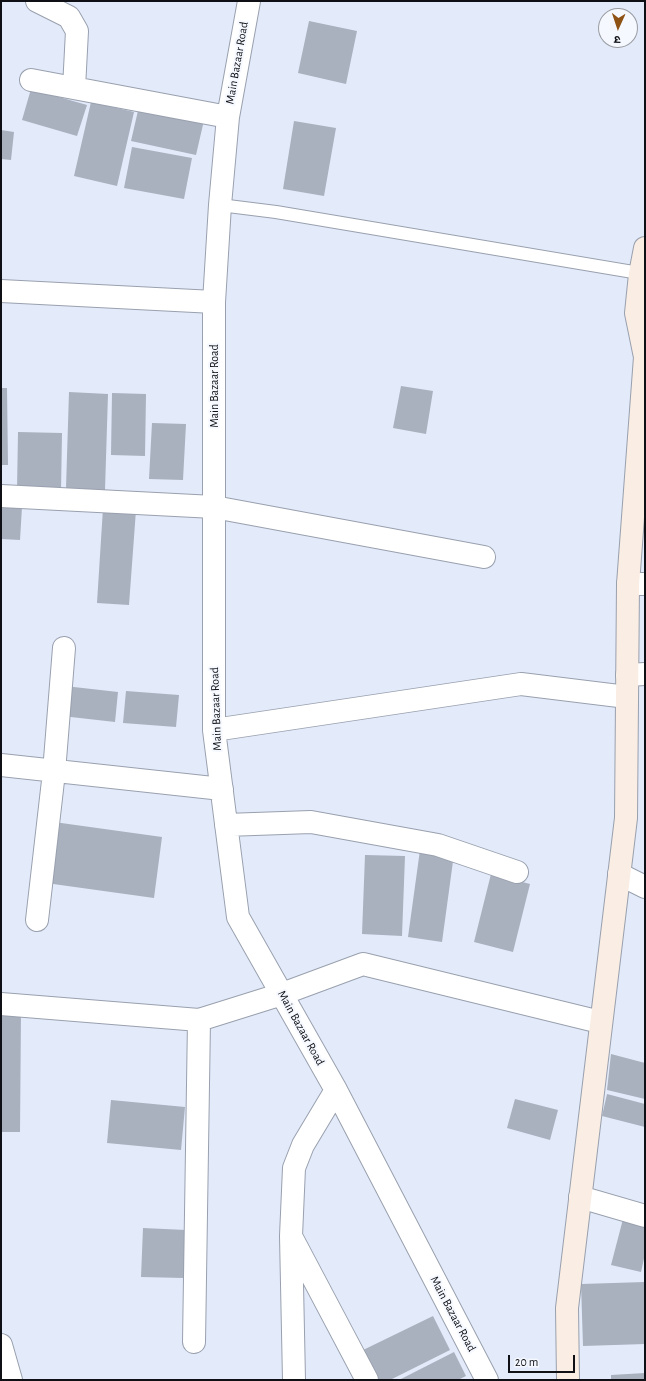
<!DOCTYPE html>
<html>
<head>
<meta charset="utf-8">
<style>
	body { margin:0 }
	#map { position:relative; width:646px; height:1381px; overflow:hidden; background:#e3ebfa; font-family:"Alegreya Sans","Noto Sans Devanagari",sans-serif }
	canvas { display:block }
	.frame { position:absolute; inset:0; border:2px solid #0e1015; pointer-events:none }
	.north { position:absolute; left:598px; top:8px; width:40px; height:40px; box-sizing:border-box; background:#f5f8fe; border:1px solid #999ba1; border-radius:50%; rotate:183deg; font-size:11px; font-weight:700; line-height:16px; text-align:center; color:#0e1015 }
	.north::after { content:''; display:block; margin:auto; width:14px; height:18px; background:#8f5215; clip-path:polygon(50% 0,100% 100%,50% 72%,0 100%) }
	.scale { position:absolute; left:508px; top:1355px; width:67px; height:18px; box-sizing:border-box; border:2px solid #0e1015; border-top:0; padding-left:5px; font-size:12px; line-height:14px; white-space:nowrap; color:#0e1015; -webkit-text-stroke:3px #f5f8fe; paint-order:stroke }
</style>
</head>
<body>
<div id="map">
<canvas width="646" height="1381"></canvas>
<div class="frame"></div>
<div class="north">उ</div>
<div class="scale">20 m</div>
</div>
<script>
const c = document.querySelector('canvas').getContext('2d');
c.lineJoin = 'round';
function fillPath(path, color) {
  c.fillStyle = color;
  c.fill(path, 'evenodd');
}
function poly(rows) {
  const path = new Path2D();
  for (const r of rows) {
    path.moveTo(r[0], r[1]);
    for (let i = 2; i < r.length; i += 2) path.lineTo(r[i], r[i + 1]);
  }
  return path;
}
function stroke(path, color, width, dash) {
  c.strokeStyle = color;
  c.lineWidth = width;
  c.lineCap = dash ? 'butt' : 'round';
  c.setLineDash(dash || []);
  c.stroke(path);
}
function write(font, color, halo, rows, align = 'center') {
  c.font = font + ' "Alegreya Sans",sans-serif';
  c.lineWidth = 4;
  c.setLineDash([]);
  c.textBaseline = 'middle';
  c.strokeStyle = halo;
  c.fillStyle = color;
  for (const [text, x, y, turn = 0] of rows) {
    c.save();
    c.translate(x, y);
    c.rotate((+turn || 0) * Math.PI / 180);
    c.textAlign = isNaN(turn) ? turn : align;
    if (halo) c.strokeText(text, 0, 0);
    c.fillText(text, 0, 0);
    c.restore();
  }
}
const building = poly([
	[309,21,357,31,346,84,298,73],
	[31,89,87,105,77,136,22,120],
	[91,102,134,112,117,186,74,176],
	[140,102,205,116,196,155,131,141],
	[294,121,336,128,324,196,283,189],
	[1,130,14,132,11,160,1,159],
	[132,147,192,158,184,199,124,188],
	[401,386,433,391,426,434,393,428],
	[1,388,7,388,8,465,1,465],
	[69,392,108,394,105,490,66,488],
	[112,393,146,394,145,456,111,455],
	[152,423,186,424,183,480,149,479],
	[18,432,62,433,61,491,17,490],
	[1,506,22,507,20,540,1,539],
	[103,508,136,510,129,605,97,603],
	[65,686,118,692,115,722,62,716],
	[126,691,179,695,176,727,123,723],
	[54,822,162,837,154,898,46,883],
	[420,850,454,854,442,942,408,937],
	[365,855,405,856,402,936,362,934],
	[491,874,530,884,513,952,474,942],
	[1,1009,21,1010,20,1132,1,1132],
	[611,1054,645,1063,645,1099,607,1090],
	[607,1094,645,1104,645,1127,602,1116],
	[515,1099,558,1110,550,1140,507,1128],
	[111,1100,185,1107,181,1150,107,1143],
	[623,1219,645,1225,645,1254,641,1272,611,1265],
	[143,1228,186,1230,184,1278,141,1277],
	[645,1282,645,1344,583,1346,581,1284],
	[433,1316,450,1350,390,1380,373,1380,359,1352],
	[454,1352,466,1376,458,1380,399,1380],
	[645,1373,645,1380,611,1380,611,1375]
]);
const lane = poly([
	[220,205,276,212,645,274]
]);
const street = poly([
	[37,1,69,17,77,31,74,88],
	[249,1,228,117,220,205,214,302,214,730,238,917,336,1090,487,1380],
	[31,80,228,117],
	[1,291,214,302],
	[1,496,214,507,484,557],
	[628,584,645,584],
	[627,675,645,674],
	[214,730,521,684,627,697],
	[1,765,222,789],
	[226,825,311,822,438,845,517,872],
	[619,874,645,887],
	[37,920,54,772,64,648],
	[1,1004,199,1020,282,994,363,964,600,1022],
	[580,1197,645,1216],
	[293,1240,367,1380],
	[194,1342,199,1020],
	[1,1345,11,1380],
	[294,1380,291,1236,294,1168,303,1145,336,1090]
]);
const secondary = poly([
	[568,1380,567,1308,626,818,628,584,645,357,636,313,640,274,645,248]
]);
const streetNames = [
	["Main Bazaar Road",237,63,-80],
	["Main Bazaar Road",214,386,-90],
	["Main Bazaar Road",216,709,-92],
	["Main Bazaar Road",301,1028,61],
	["Main Bazaar Road",453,1314,62]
];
fillPath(building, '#a9b0be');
stroke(lane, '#99a0ae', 14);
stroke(street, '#99a0ae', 24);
stroke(secondary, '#99a0ae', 24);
stroke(lane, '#fff', 12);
stroke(street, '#fff', 22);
stroke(secondary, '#faede3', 22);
write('12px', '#0e1015', '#f5f8fe', streetNames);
</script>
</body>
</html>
